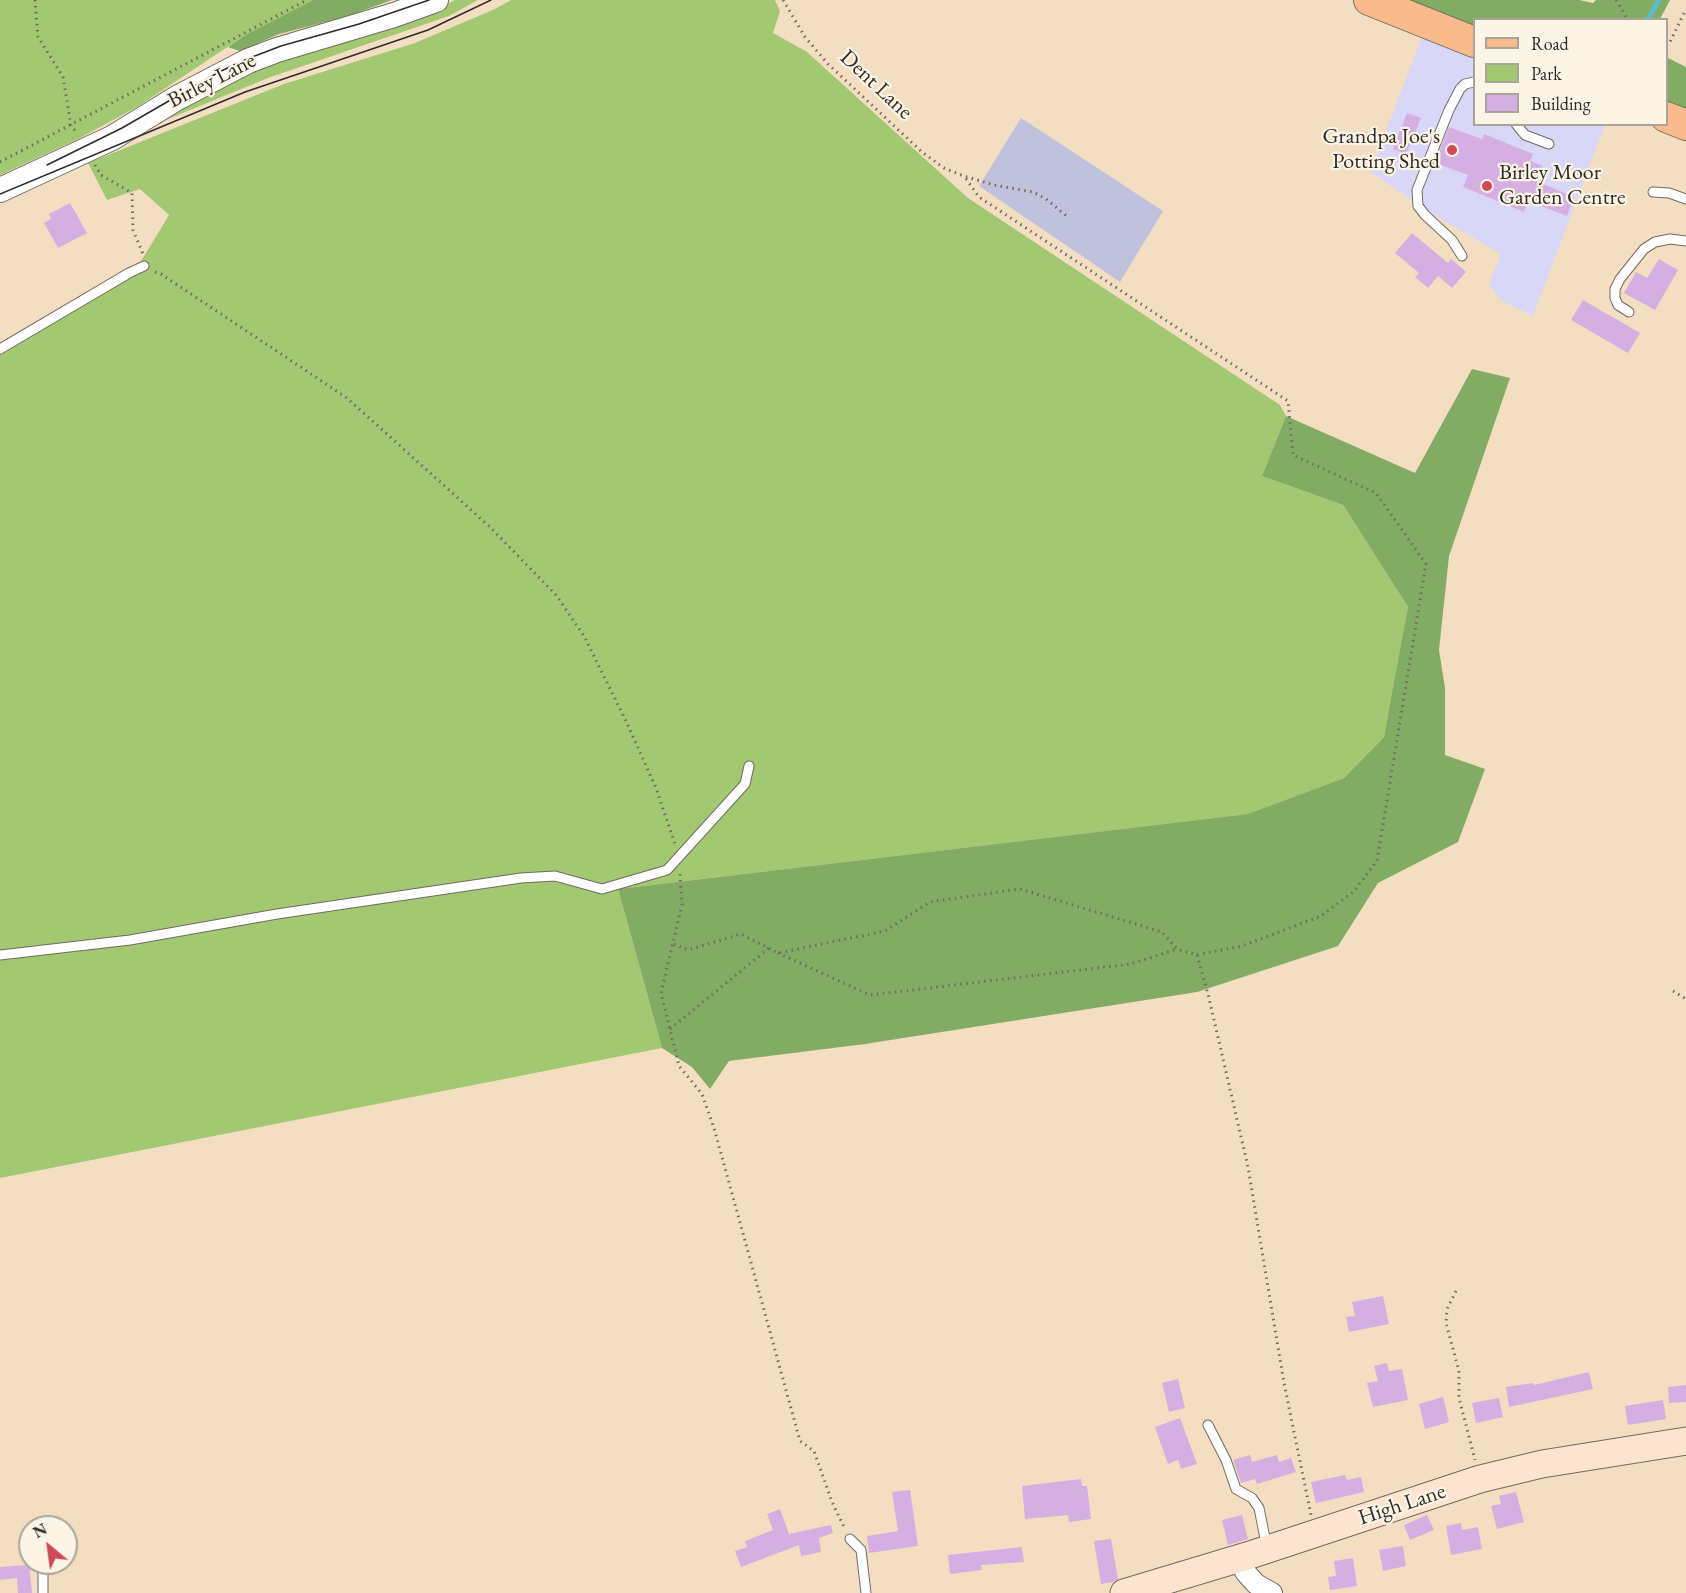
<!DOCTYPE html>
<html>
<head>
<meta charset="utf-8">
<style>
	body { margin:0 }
	#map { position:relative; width:1686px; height:1593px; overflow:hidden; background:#f4dec1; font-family:"EB Garamond",serif }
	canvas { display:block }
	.legend { position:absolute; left:1473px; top:18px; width:195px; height:108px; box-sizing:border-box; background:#fcf5e5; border:2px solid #a8a49b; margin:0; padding:8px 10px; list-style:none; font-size:18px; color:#2b2b2b }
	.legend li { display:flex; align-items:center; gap:12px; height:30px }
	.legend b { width:30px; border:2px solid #a8a49b }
	.north { position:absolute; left:18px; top:1515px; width:60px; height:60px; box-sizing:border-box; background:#fcf5e5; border:2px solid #a8a49b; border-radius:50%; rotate:331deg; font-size:16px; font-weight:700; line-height:24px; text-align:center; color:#2b2b2b }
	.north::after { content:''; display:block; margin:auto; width:21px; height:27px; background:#d1495b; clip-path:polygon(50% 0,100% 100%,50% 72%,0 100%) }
</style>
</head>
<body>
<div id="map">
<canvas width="1686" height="1593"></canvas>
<ul class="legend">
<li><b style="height:8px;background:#fabb8c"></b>Road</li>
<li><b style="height:16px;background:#a3c872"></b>Park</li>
<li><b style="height:16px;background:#d5afe2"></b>Building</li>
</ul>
<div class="north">N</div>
</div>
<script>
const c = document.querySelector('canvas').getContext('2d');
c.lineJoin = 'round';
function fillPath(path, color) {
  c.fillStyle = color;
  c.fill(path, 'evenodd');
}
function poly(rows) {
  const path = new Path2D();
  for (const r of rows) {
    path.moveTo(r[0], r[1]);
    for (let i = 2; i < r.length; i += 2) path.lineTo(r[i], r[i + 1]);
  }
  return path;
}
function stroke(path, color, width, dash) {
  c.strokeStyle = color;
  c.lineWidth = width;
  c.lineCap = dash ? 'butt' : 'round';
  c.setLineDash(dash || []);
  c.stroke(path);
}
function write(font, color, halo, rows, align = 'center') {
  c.font = font + ' "EB Garamond",serif';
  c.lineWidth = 4.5;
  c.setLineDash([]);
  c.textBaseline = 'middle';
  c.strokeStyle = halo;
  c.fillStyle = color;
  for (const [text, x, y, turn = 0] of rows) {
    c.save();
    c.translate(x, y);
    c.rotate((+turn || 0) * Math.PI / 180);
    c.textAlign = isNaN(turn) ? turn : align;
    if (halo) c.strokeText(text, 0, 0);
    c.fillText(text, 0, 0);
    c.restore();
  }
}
const built = poly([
	[1424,32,1474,52,1474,124,1605,125,1533,316,1500,300,1489,284,1501,254,1436,216,1370,172]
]);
const industrial = poly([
	[1021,118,1163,211,1120,282,979,186]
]);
const green = poly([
	[0,0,313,0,247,34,137,107,78,139,0,175],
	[455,0,478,0,449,16,268,78,151,126,253,69,428,14],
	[511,0,775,0,780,11,773,33,807,52,968,198,1280,405,1286,416,1262,476,1343,505,1408,607,1398,671,1384,737,1344,778,1249,814,618,889,662,1048,0,1178,0,346,140,263,169,215,140,189,107,200,88,163,284,84,415,43,495,9]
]);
const forest = poly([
	[313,0,392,0,348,16,279,34,240,51,228,47,247,34],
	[1401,0,1579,0,1593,3,1596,0,1670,0,1660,19,1474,20,1474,29],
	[1666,57,1686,67,1686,113,1667,105],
	[1472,369,1510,378,1449,556,1439,650,1445,688,1445,755,1485,769,1458,842,1378,883,1338,946,1197,992,865,1044,729,1061,710,1089,692,1067,662,1048,618,889,1248,814,1344,778,1384,737,1408,607,1343,505,1262,476,1286,416,1415,473]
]);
const stream = poly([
	[1647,20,1659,0]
]);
const building = poly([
	[1407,113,1421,118,1406,154,1393,149],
	[1449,127,1482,139,1484,134,1533,154,1530,161,1543,166,1536,181,1574,197,1567,216,1528,201,1524,212,1463,187,1468,175,1435,163],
	[70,203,87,233,58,248,44,223,51,219,49,214],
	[1412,233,1448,263,1451,259,1466,272,1452,288,1438,276,1428,288,1415,277,1419,273,1395,253],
	[1659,259,1678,270,1655,310,1624,293,1636,272,1647,278],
	[1583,300,1640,333,1628,353,1571,320],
	[1383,1296,1389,1324,1349,1332,1346,1317,1355,1316,1352,1302],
	[1387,1363,1389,1371,1402,1369,1408,1400,1373,1407,1367,1383,1378,1381,1374,1366],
	[1589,1372,1593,1389,1509,1407,1506,1387,1533,1383,1534,1385],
	[1178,1379,1185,1408,1169,1412,1162,1383],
	[1686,1385,1686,1402,1669,1403,1668,1387],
	[1443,1397,1449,1422,1425,1429,1419,1404],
	[1499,1398,1503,1417,1476,1423,1472,1403],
	[1663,1400,1666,1419,1628,1425,1625,1406],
	[1180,1418,1197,1464,1181,1469,1178,1460,1168,1464,1155,1427],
	[1250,1455,1252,1462,1277,1455,1279,1462,1291,1458,1296,1472,1257,1484,1255,1479,1241,1483,1233,1460],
	[1345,1475,1347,1480,1361,1477,1364,1492,1316,1503,1311,1482],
	[1081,1479,1082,1486,1087,1486,1091,1519,1069,1522,1068,1515,1025,1519,1022,1486],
	[910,1490,918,1546,869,1553,867,1536,898,1531,892,1492],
	[1516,1492,1524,1522,1497,1529,1491,1506,1501,1504,1499,1496],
	[780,1509,789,1534,831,1525,833,1533,819,1538,821,1552,801,1556,799,1545,741,1567,735,1551,747,1547,745,1541,773,1530,767,1514],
	[1242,1515,1248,1539,1228,1545,1222,1520],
	[1427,1515,1434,1530,1410,1540,1404,1525],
	[1461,1523,1462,1530,1478,1527,1482,1549,1451,1555,1446,1526],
	[1111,1539,1118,1579,1113,1582,1101,1584,1094,1541],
	[1403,1546,1406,1566,1383,1571,1379,1550],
	[1022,1547,1024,1562,981,1565,982,1570,950,1574,948,1555],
	[1353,1558,1357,1586,1330,1590,1328,1577,1336,1576,1334,1561],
	[29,1565,32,1593,18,1593,17,1578,0,1580,0,1567]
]);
const path = poly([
	[35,0,38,37,63,77,71,125,76,132],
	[783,0,805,37,828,64,922,152,944,168,964,176,994,185,1033,192,1046,199,1069,218],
	[1616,0,1628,20],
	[1666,43,1669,44,1686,9],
	[0,162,307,0],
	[95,165,101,175,132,193,133,230,143,254],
	[155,272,161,274,347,398,490,527,556,595,584,636,626,721,656,788,675,844],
	[680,874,682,905,661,993,679,1066,702,1094,714,1128,800,1441,814,1451,832,1502,845,1529],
	[674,944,688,950,741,934,778,953,885,931,930,902,1020,889,1162,932,1177,949,1197,955,1242,946,1321,916,1353,892,1377,861,1426,564,1376,493,1293,455,1288,401,979,197,964,176],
	[778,953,870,995,1131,964,1177,949],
	[1197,955,1208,994,1248,1167,1284,1383,1311,1515],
	[1673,991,1686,999],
	[670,1029,769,948],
	[1456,1291,1447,1309,1446,1323,1459,1371,1459,1398,1475,1460]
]);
const service = poly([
	[1516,124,1525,135,1549,144],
	[1653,192,1669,193,1686,199],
	[1462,256,1452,240,1425,215,1418,206,1417,190,1449,110,1460,89,1465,84,1474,82],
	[1629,312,1618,305,1615,298,1615,289,1620,279,1644,249,1655,242,1670,239,1686,241],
	[0,349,129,273,144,266],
	[0,955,130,940,277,914,521,878,555,876,602,889,667,870,745,784,749,766],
	[1208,1425,1226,1460,1236,1489,1252,1498,1259,1508,1267,1548],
	[850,1539,861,1550,866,1593],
	[43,1563,43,1593]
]);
const minor = poly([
	[1238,1559,1246,1573,1256,1584,1272,1593]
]);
const tertiary = poly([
	[0,190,112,138,177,98,248,61,277,50,394,15,436,0]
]);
const secondary = poly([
	[1124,1593,1247,1556,1480,1479,1542,1464,1686,1441]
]);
const primary = poly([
	[1369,0,1474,42],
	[1666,117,1686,125]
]);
const tram = poly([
	[47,165,122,128,219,72,247,59,281,46,359,24,429,0],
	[0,194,245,92,428,30,491,0]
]);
const markers = [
	[1452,150,6,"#d1495b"],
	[1487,186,6,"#d1495b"]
];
const streetNames = [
	["Birley Lane",212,81,-27],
	["Dent Lane",876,85,43],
	["High Lane",1402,1505,-18]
];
const poiNames = [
	["Grandpa Joe's",1440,137],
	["Potting Shed",1440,162],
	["Birley Moor",1499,173,"left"],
	["Garden Centre",1499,198,"left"]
];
fillPath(built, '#d9d7f8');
fillPath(industrial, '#c0c2dd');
fillPath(green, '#a3c872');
fillPath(forest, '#82ac64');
stroke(stream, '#59bcd7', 4.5);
fillPath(building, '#d5afe2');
stroke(service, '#716a60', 11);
stroke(minor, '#716a60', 22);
stroke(tertiary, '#716a60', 26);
stroke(secondary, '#716a60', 29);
stroke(primary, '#716a60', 32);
stroke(path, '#716a60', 3, [1.5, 4.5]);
stroke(service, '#fff', 9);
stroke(minor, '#fff', 20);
stroke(tertiary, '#fff', 24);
stroke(secondary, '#fde4d1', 27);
stroke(primary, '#fabb8c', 30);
stroke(tram, '#2b2b2b', 1.5);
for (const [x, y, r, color] of markers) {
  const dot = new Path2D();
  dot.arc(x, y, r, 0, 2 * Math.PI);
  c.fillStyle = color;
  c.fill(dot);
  stroke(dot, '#fcf5e5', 2);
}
write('22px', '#2b2b2b', '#fcf5e5', streetNames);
write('22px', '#2b2b2b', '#fcf5e5', poiNames, 'right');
</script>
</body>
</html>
